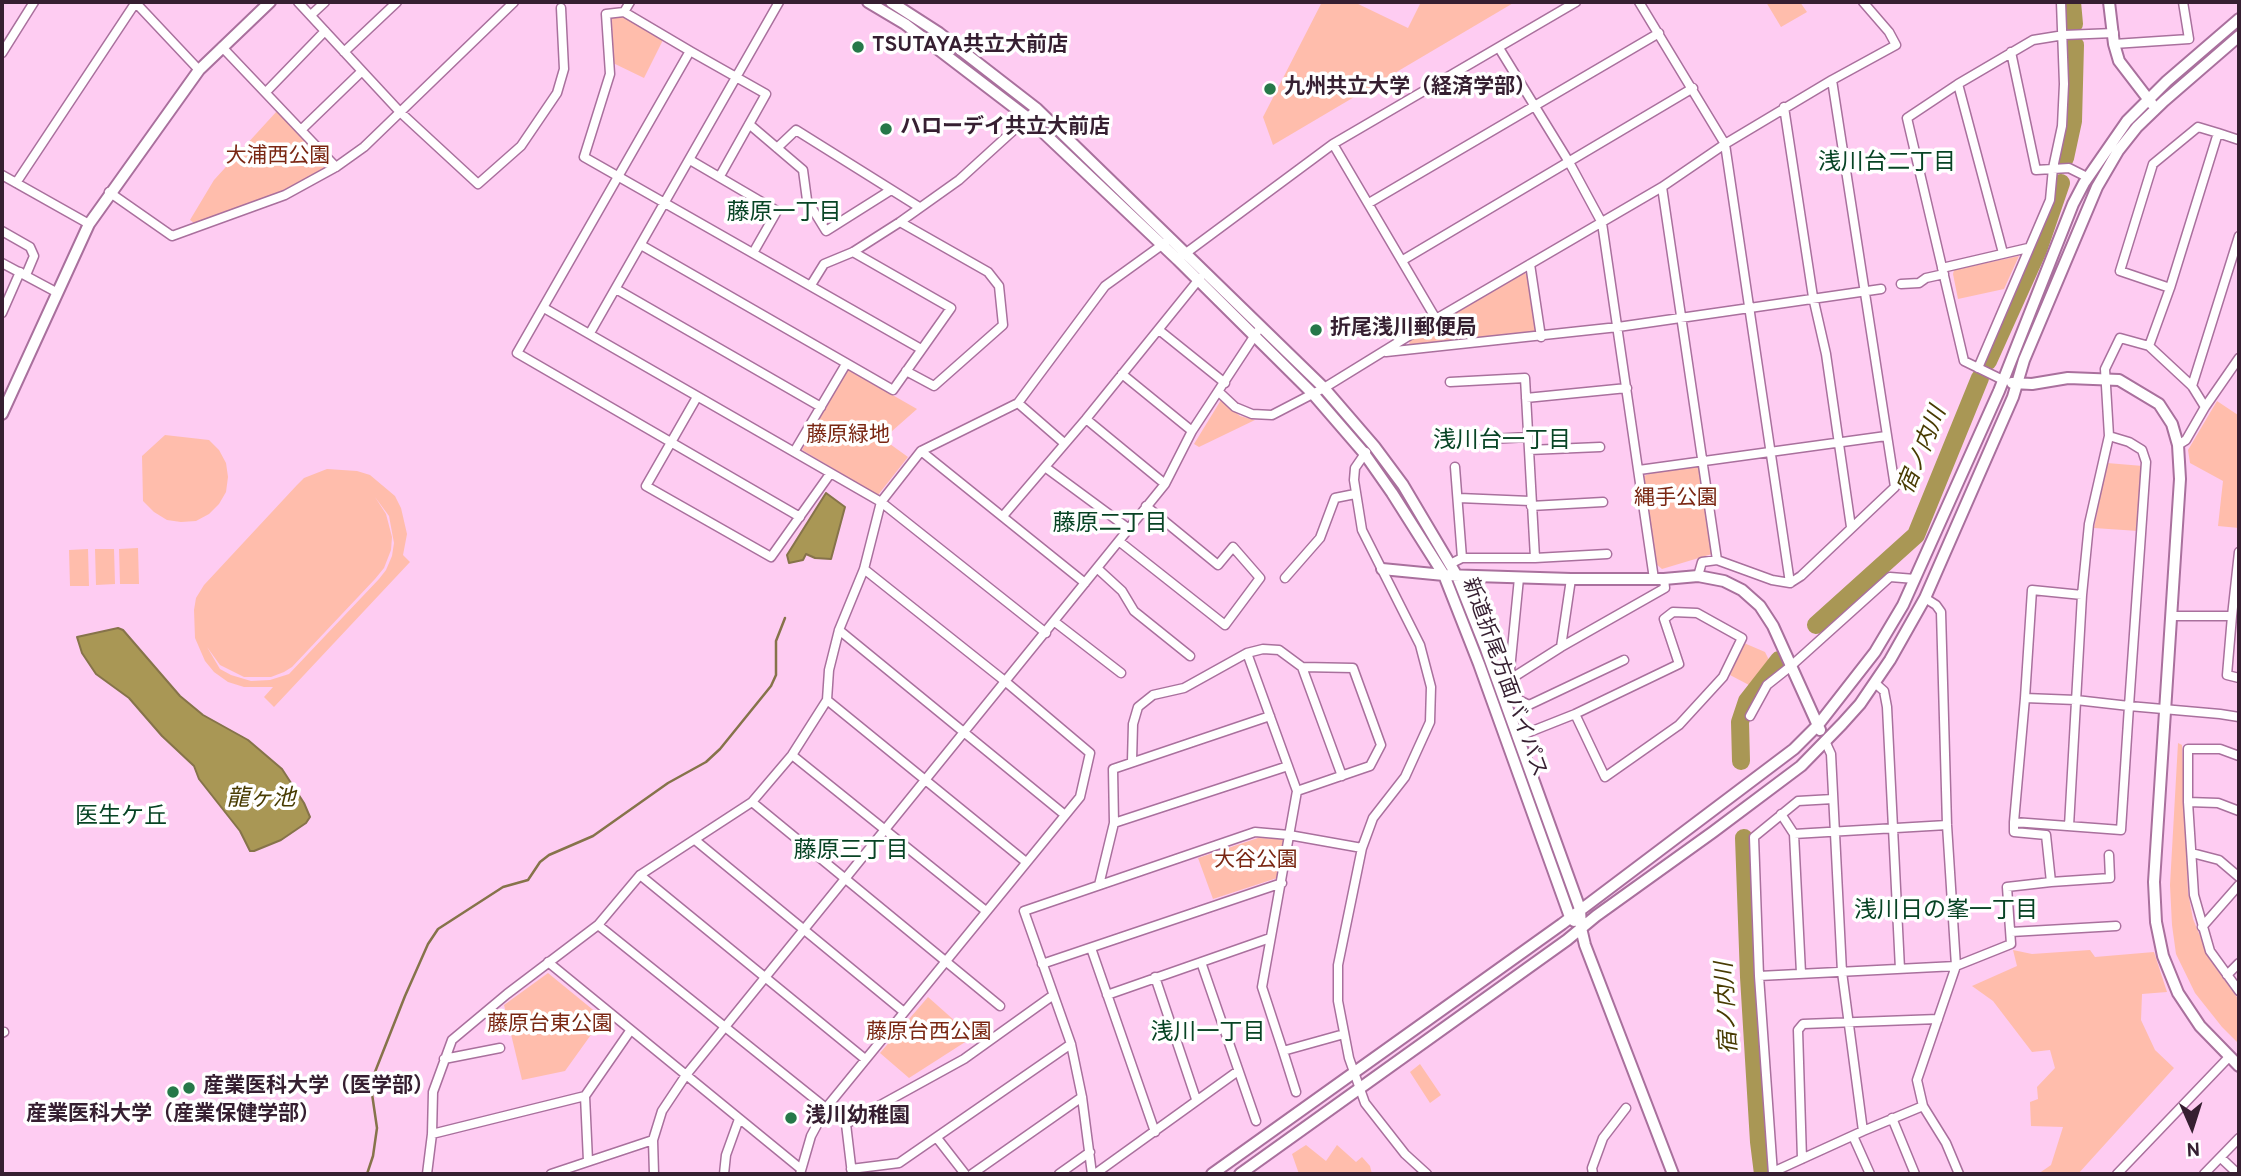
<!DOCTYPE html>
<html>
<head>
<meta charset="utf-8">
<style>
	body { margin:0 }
	#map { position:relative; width:2241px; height:1176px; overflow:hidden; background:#feccf2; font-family:Overpass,sans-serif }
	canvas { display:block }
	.frame { position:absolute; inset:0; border:4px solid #361f31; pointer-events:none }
	.north { position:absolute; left:2157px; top:1092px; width:70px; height:70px; -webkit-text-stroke:5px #fff; paint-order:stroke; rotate:177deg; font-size:19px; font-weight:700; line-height:28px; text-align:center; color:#361f31 }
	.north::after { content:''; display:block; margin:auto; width:24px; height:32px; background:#361f31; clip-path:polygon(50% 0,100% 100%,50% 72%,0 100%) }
</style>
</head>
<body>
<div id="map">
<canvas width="2241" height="1176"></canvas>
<div class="frame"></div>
<div class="north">N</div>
</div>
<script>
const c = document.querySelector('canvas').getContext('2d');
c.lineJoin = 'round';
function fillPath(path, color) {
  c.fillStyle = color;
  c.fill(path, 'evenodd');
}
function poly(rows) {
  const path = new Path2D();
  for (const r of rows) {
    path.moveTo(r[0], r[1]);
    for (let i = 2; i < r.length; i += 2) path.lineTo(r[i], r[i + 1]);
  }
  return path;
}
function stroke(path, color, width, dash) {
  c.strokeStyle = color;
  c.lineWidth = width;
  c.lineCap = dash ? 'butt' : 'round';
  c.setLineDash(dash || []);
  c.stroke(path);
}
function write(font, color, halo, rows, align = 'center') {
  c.font = font + ' Overpass,"Noto Sans JP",sans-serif';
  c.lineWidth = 7;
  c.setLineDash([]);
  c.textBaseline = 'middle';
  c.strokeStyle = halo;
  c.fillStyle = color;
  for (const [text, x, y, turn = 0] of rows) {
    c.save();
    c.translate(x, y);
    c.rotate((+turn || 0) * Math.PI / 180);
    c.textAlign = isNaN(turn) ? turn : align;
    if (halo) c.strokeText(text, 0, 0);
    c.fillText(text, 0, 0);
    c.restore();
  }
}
const green = poly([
	[1322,2,1354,2,1408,28,1421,2,1515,2,1273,145,1263,117],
	[1766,2,1800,2,1807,12,1781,27],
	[623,16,663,40,644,78,613,63,612,18],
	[277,111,326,161,324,169,276,194,194,223,190,220,214,180],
	[2019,256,2004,289,1958,299,1953,274,1954,270],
	[1523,272,1528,275,1536,329,1532,334,1411,346,1409,344,1411,338],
	[847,369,917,409,883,439,908,457,878,495,802,450],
	[1221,400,1240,416,1255,420,1199,447,1194,444],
	[2217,401,2238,415,2239,413,2239,528,2218,526,2223,481,2190,463,2188,450],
	[165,435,209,440,219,450,226,463,228,477,226,492,219,504,209,514,196,521,181,522,167,520,154,512,143,501,142,456],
	[2107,463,2143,466,2138,531,2094,528],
	[1699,466,1701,467,1712,554,1662,569,1656,564,1644,476,1651,473],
	[327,469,357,471,370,475,395,496,401,508,407,534,403,555,410,562,274,707,264,697,273,687,244,687,228,682,214,672,205,661,195,638,194,610,196,598,204,585,297,485,304,478],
	[375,497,389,516,394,543,392,556,386,570,379,579,289,674,270,680,251,681,231,675,220,669,207,647,220,665,244,677,271,677,284,672,292,667,375,579,384,568,391,550,392,537,386,514],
	[138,548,139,584,120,584,119,549],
	[88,549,89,586,70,586,69,550],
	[95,549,114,549,115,584,96,585],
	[1744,643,1765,652,1770,662,1749,685,1730,675],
	[2178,743,2182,745,2188,892,2193,919,2210,960,2239,1000,2239,1044,2222,1027,2195,993,2176,954,2172,925,2170,885],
	[1258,838,1284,839,1277,878,1213,899,1198,858],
	[2013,950,2032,954,2090,950,2095,957,2154,952,2167,992,2142,994,2141,1020,2155,1050,2174,1068,2078,1174,2038,1174,2051,1165,2063,1127,2031,1126,2030,1102,2038,1099,2037,1087,2055,1068,2050,1050,2032,1052,1993,1001,1972,986,2017,966],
	[548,973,603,1018,565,1071,522,1080,504,1005],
	[928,997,973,1037,909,1078,880,1053],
	[1420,1064,1441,1095,1430,1103,1410,1072],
	[1306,1145,1326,1161,1337,1145,1356,1162,1362,1157,1370,1166,1372,1174,1299,1174,1292,1154]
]);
const water = poly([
	[826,493,845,507,831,559,815,558,806,554,803,560,789,563,787,555,826,493],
	[118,628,123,630,180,696,203,715,248,740,282,769,304,803,310,817,306,823,281,840,254,851,250,851,240,831,199,779,194,766,162,736,129,698,96,674,82,653,77,637,118,628]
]);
const stream = poly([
	[367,1174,373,1156,377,1128,371,1087,373,1077,405,996,428,944,438,929,503,887,528,880,540,862,549,855,593,836,668,783,706,762,720,749,771,686,776,675,776,641,785,618]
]);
const river = poly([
	[2072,2,2074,24],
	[2065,158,2073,121,2075,45],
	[1988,361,2038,250,2061,183],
	[1816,625,1916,535,1980,378],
	[1741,761,1740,722,1747,701,1779,660],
	[1744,838,1749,977,1759,1142,1763,1174]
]);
const street = poly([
	[135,2,199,70],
	[298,2,400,112,478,184,521,146,557,93,564,69,561,8],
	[1639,2,1725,144,1790,583],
	[624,12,630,2],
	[311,15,325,2],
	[2114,44,2189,39,2183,2],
	[222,47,336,167],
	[1499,48,1569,162,1602,223,1654,579],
	[690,51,624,12,606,14,610,74,584,157,921,349],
	[344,52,397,2],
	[2011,52,2036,170,2069,168,2087,177],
	[2,53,34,2],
	[1958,84,2003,253],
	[266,92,325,31],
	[1784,107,1813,297,1826,354,1851,527],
	[749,124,803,170,807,200,826,231,891,190],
	[302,129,362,71],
	[1333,144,1436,319],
	[777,148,796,130,919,207],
	[690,160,777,211,753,253],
	[2,175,89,224],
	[720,176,766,94,690,51,517,353,800,517],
	[16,183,136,2],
	[1662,187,1717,560],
	[109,192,172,236,285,195,336,167,364,147,514,2],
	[1369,203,1659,33],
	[900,222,959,180,1037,109],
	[2,231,30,247,34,256,26,275],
	[641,245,893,390,951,308,853,252],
	[1182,256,1333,144,1576,2],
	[1403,260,1693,88],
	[2,263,56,292],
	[1530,264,1541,337],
	[1942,268,2028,248],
	[1901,284,1919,283,1926,278,1944,274],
	[811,285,824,264,853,252,900,222,988,272,999,286,1003,325,934,386,906,371],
	[2170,288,2120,271,2153,164,2198,127,2218,133],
	[616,289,821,407],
	[544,308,881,502,1046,633],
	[2,313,20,272],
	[1159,330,1225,383],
	[590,333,779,2],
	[2149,346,2170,288,2218,133,2239,140],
	[1386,352,1618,327,1881,289],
	[1978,368,2050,200,2053,168,2062,126,2064,84,2061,2],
	[1122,374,1192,431],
	[2003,380,1964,361,1907,118,1958,84,2033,40,2064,35,2114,33],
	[2192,386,2239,236],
	[1219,392,1235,407,1252,414,1272,415,1324,388,1436,319,1662,187,1725,144,1832,80,1896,45,1889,32,1863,2],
	[697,397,646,486,771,557,830,474],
	[1526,398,1627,388],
	[1018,403,1064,443],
	[1086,419,1165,484],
	[2109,436,2129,442,2142,450,2146,462,2129,706,2121,830,2014,822,2025,698,2076,700,2129,706,2220,714,2239,717],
	[1453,441,1528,437],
	[2178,445,2186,440,2205,407,2239,358],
	[1529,450,1600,447],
	[921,451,1085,583],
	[794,452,846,364],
	[1366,452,1355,468,1354,480,1362,530,1420,645,1431,687,1430,722,1405,777,1373,818,1362,848,1338,965,1338,1001,1349,1058,1365,1103,1405,1154,1427,1174],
	[1045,467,1129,529],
	[1455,467,1462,558],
	[1639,470,1886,436],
	[1459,498,1530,501],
	[1531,506,1603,502],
	[1003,516,1086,419,1200,278],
	[1120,542,1225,625,1260,578,1233,547,1218,565,1146,506],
	[1535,558,1607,554],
	[1450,564,1462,558,1535,558,1525,378,1450,382],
	[1098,569,1122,591,1134,611,1190,656],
	[1698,576,1702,562,1717,560,1772,580,1790,583,1801,576,1895,487,1832,80],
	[1285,578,1320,538,1335,498,1355,494],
	[1519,578,1509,680,1561,647,1665,588,1664,579],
	[1925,598,1936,605,1941,612,1947,825,1956,966,1917,1080,1923,1106,1946,1143,1959,1174],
	[2171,616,2232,616,2239,552],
	[2232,616,2227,675,2239,678],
	[1055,622,1121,673],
	[839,630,1065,815],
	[1561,647,1571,579],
	[1247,653,1297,791,1262,987,1283,1051,1344,1034],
	[1302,667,1342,776],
	[1509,680,1519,700,1529,705,1624,660],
	[1875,683,1884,691,1887,707,1900,969],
	[2025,698,2032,590,2082,595],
	[827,700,1026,862],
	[1750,716,1767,685,1791,666,1890,577,1915,579],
	[1517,737,1575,714,1679,664,1664,619,1673,612,1697,613,1742,638,1723,677,1679,725,1605,777,1575,714],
	[1825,741,1831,754,1842,972,1863,1131,1923,1106],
	[792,755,986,911],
	[2239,756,2220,749,2188,749,2188,802,2194,895,2210,951,2239,991],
	[1132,761,1133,724,1138,707,1153,695,1184,688,1247,653,1263,649,1279,650,1302,667,1353,668,1381,745,1370,766,1297,791],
	[752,802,1000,1006],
	[2188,802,2218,803,2239,811],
	[1781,814,1794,834,1801,973],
	[1114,823,1288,766],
	[2069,826,2082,595,2089,524,2109,436,2105,369,2120,338,2149,346,2192,386,2205,407],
	[1794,834,1947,825],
	[695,840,904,1012],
	[2192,853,2219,860,2239,877],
	[640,875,865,1059],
	[2051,882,2110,878,2109,855],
	[1099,885,1114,823,1113,769,1270,716],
	[598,925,826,1108],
	[2202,927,2239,885],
	[2011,932,2116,926],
	[1091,948,1155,1132],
	[548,962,801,1169],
	[1201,962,1256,1121],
	[1042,964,1282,883],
	[2227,975,2239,963],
	[1759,976,1956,966,2011,944,2007,887,2051,882,2046,835,2014,832,2014,822],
	[1155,977,1196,1099],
	[1107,995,1270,938],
	[2,1033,4,1032],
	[1283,1051,1296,1092],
	[444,1059,500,1048],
	[1892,1118,1915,1174],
	[432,1134,585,1096],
	[1853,1136,1870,1174],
	[937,1138,965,1174],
	[2221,1158,2238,1174],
	[1802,1159,1798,1030,1803,1024,1938,1019],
	[588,1161,585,1096,630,1031],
	[851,1169,899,1163,1071,1044],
	[1773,1172,1863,1131],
	[427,1174,432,1134,433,1092,452,1040,507,994,598,925,640,875,752,802,792,755,827,700,829,670,839,630,864,569,881,502,921,451,1018,403,1105,286,1166,242],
	[551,1174,653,1140],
	[654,1174,653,1140,662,1111,686,1075,1165,484,1192,431,1257,332],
	[724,1174,726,1155,739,1119],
	[800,1174,811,1136,826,1108,1080,797,1090,753,1006,682,864,569],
	[852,1174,846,1124,964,1059,1052,996],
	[972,1174,1082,1097],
	[1059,1174,1090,1152],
	[1092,1174,1082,1097,1071,1044,1024,911,1255,832,1289,835,1362,848],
	[1095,1174,1238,1071],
	[1593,1174,1592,1168,1603,1138,1626,1108],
	[1773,1174,1759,976,1754,837,1798,801,1833,799],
	[2117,1174,2229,1057],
	[2204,1174,2239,1138]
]);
const secondary = poly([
	[868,2,905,24,1028,118,1178,260,1313,394,1364,453,1392,493,1444,575,1479,664,1570,917,1574,921],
	[891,2,939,33,1037,109,1324,388,1374,446,1403,485,1457,576,1486,649,1580,909,1581,928,1585,945,1673,1174],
	[2109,2,2114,44,2119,61,2152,104],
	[2012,383,2032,384,2068,378,2119,380,2159,404,2172,424,2178,445,2180,479,2154,882,2156,922,2163,956,2178,993,2200,1026,2239,1066],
	[2,414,89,224,199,70,270,2],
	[1382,569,1444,575,1571,579,1664,579,1698,576,1724,581,1742,590,1760,606,1773,626,1820,730],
	[1212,1174,1562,924,1794,749,1818,725,1875,652,1903,605,1999,391,2073,204,2084,183,2127,121,2167,81,2239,19],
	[1240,1174,1567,940,1596,916,1713,832,1801,766,1842,724,1860,704,1890,660,1925,598,2013,397,2024,360,2097,187,2118,151,2137,127,2164,101,2239,36]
]);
const markers = [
	[858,47,7,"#267849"],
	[1270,89,7,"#267849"],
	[886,129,7,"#267849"],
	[1316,330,7,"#267849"],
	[189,1088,7,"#267849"],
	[173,1092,7,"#267849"],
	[791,1118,7,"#267849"]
];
const poiNames = [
	["TSUTAYA共立大前店",872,47],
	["九州共立大学（経済学部）",1284,89],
	["ハローデイ共立大前店",900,129],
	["折尾浅川郵便局",1330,330],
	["産業医科大学（医学部）",203,1088],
	["産業医科大学（産業保健学部）",173,1116,"center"],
	["浅川幼稚園",805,1118]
];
const parkNames = [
	["大浦西公園",278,158],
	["藤原緑地",848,437],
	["縄手公園",1676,500],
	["大谷公園",1256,862],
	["藤原台東公園",550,1026],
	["藤原台西公園",929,1034]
];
const streetNames = [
	["新道折尾方面バイパス",1503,678,70]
];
const neighbourhoodNames = [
	["浅川台二丁目",1887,164],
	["藤原一丁目",784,214],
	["浅川台一丁目",1502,442],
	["藤原二丁目",1110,525],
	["医生ケ丘",121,818],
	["藤原三丁目",851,852],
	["浅川日の峯一丁目",1946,912],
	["浅川一丁目",1208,1034]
];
const waterNames = [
	["宿ノ内川",1924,451,-68],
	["龍ヶ池",261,800],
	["宿ノ内川",1729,1008,-93]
];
fillPath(green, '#ffbdac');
fillPath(water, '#a99755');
stroke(water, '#86734a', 2);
stroke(stream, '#86734a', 2.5);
stroke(river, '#a99755', 18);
stroke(street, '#a9709d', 11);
stroke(secondary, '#a9709d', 14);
stroke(street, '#fff', 8);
stroke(secondary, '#fff', 10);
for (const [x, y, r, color] of markers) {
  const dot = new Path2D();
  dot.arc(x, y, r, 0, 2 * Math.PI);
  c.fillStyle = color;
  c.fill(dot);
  stroke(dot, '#fff', 2.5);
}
write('bold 21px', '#361f31', '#fff', poiNames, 'left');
write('21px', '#7a2713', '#fff', parkNames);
write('21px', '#361f31', '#fff', streetNames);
write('23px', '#084425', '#fff', neighbourhoodNames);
write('italic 23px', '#483b02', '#fff', waterNames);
</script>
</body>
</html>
